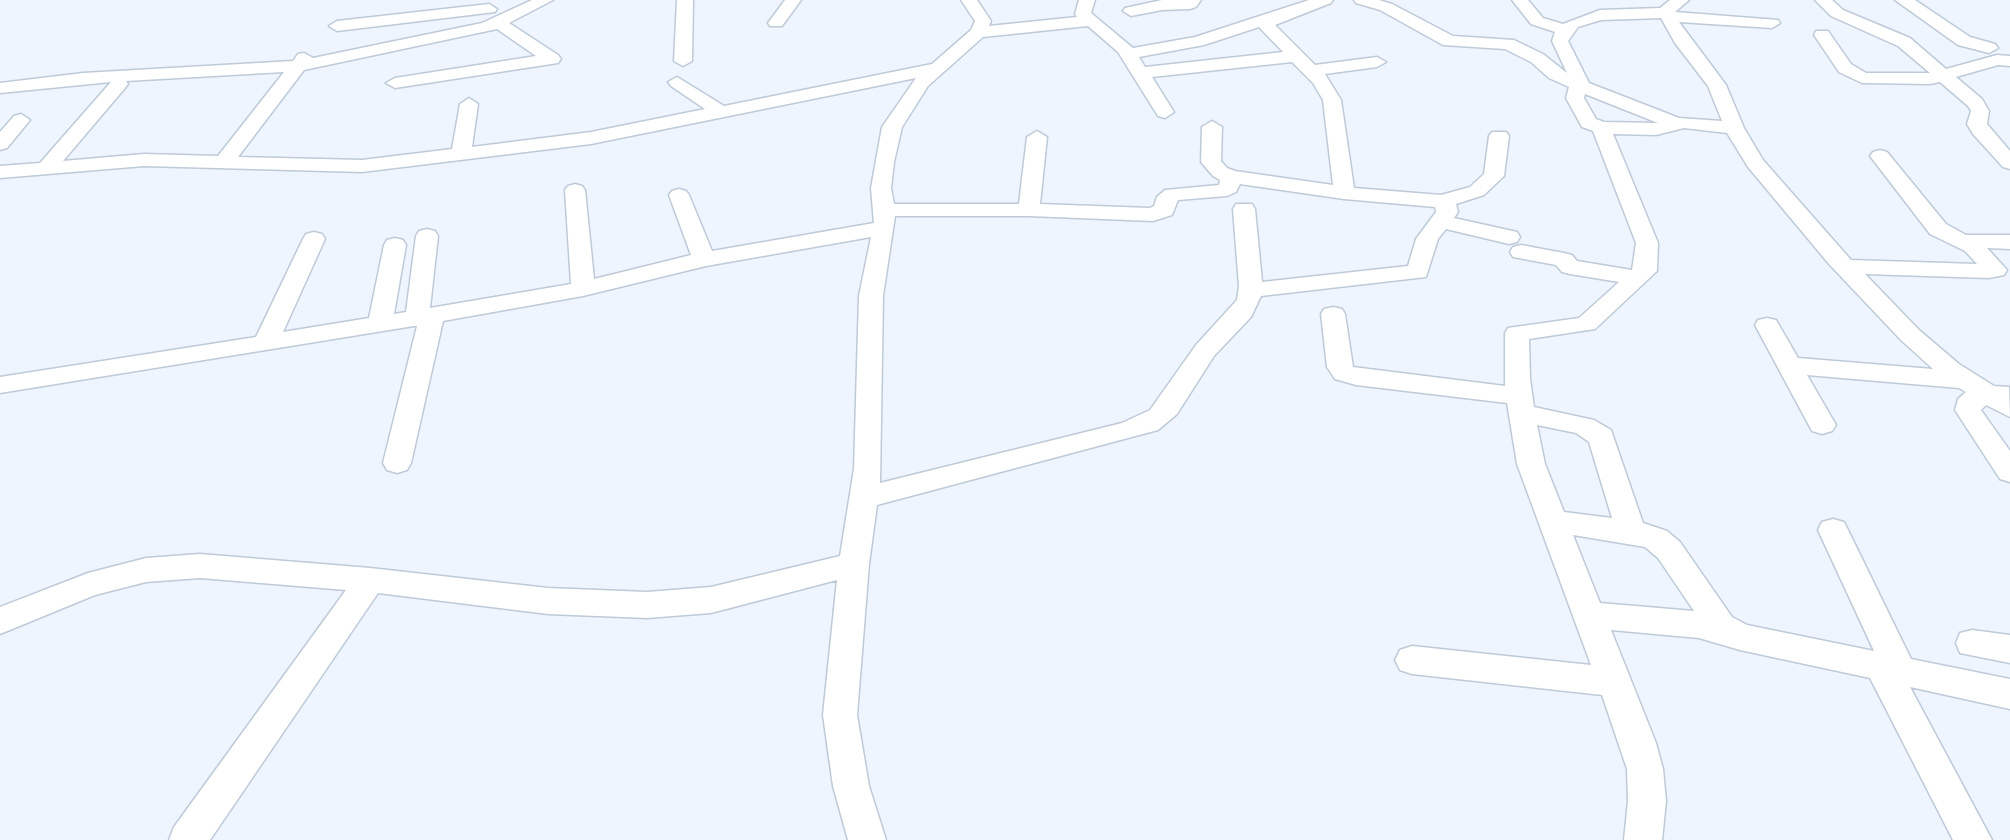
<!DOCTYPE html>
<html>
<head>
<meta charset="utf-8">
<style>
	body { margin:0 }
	canvas { display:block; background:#eef5fe }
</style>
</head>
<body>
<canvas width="2010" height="840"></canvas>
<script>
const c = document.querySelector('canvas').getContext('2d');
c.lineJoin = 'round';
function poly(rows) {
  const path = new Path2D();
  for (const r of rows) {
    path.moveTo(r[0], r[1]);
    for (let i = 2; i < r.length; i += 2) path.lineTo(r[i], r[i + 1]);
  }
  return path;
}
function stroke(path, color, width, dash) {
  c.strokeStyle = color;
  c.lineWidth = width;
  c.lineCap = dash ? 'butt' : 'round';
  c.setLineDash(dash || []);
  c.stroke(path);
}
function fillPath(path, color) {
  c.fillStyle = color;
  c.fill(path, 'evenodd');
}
const minor = poly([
	[532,0,553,0,509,23,558,55,561,59,558,63,395,88,386,83,395,78,536,56,497,29,304,70,238,157,362,160,452,149,460,104,469,98,478,104,472,147,591,132,705,109,671,86,668,82,677,77,724,106,932,64,971,30,975,21,961,0,977,0,991,21,989,26,1077,17,1075,14,1079,0,1095,0,1091,13,1133,48,1195,37,1309,0,1333,0,1331,3,1275,25,1315,65,1377,57,1386,62,1377,67,1325,74,1341,100,1354,188,1441,195,1470,187,1484,174,1489,136,1492,132,1506,132,1509,136,1504,176,1484,195,1456,204,1458,212,1454,218,1517,232,1520,237,1517,242,1509,244,1446,229,1438,239,1426,277,1261,296,1251,317,1214,356,1177,414,1158,430,877,505,869,564,857,715,869,786,886,840,848,840,833,786,823,715,837,580,711,613,647,618,548,614,378,593,210,840,169,840,174,827,346,590,200,578,146,582,95,595,0,634,0,607,88,573,146,558,200,554,370,568,548,588,647,592,711,587,840,556,854,469,859,296,871,237,706,266,583,296,443,321,411,463,407,470,397,473,387,470,383,463,417,326,414,326,0,393,0,377,256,337,303,239,306,234,314,232,322,234,325,239,283,332,369,318,384,245,387,240,395,238,403,240,406,245,394,314,406,312,416,236,419,231,427,229,435,231,438,236,430,308,571,284,565,190,568,186,575,184,582,186,585,190,594,279,691,255,669,195,672,191,679,189,686,191,689,195,712,251,874,223,871,188,882,127,916,78,591,144,362,172,144,166,0,178,0,166,40,163,111,82,0,93,0,83,83,73,293,61,298,54,304,53,313,58,482,23,532,0],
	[1088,26,1118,52,1158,116,1165,118,1174,112,1152,77,1292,62,1313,83,1323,100,1333,185,1235,171,1227,168,1221,161,1222,127,1212,121,1202,127,1201,162,1213,176,1220,180,1219,185,1165,190,1157,197,1154,206,1150,208,1040,204,1047,137,1037,131,1027,137,1019,204,894,204,891,188,894,162,902,127,928,86,983,37,1088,26],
	[1259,27,1283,52,1145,67,1139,57,1204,45,1259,27],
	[284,72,218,156,144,154,63,161,125,88,128,84,126,81,284,72],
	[1240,184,1344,199,1435,207,1436,212,1416,239,1408,266,1262,282,1255,209,1252,204,1236,204,1233,209,1239,286,1237,300,1196,345,1150,410,1122,423,880,483,883,296,895,216,1029,216,1153,221,1172,215,1178,200,1227,196,1236,192,1240,184],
	[677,0,693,0,692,61,683,66,674,61,677,0],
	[785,0,801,0,782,26,770,26,768,23,785,0],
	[1162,0,1201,0,1196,7,1190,9,1162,10,1131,16,1123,11,1125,8,1162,0],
	[1354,0,1379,0,1392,4,1453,36,1514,40,1543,54,1567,73,1552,41,1555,32,1531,24,1512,0,1528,0,1543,18,1563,24,1600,10,1660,8,1670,0,1689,0,1675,12,1778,20,1780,23,1772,28,1679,22,1726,85,1744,128,1763,160,1851,260,1977,264,1965,251,1930,234,1870,156,1873,152,1880,150,1887,152,1946,224,1966,235,2010,235,2010,249,1987,248,2007,270,2004,275,1989,278,1865,274,1919,330,1959,364,1994,386,2009,387,2010,417,1986,405,1981,410,2010,451,2010,482,2000,479,1955,410,1958,399,1966,392,1959,388,1807,375,1836,425,1832,431,1822,434,1812,431,1755,325,1758,320,1767,318,1776,320,1798,358,1933,369,1901,340,1829,264,1748,167,1727,133,1684,128,1656,135,1613,134,1658,243,1657,271,1595,329,1529,339,1530,379,1534,407,1594,420,1611,430,1643,523,1667,531,1680,542,1732,617,1747,625,1874,651,1818,530,1822,522,1833,519,1844,522,1848,530,1911,659,2010,679,2010,709,1910,687,1992,840,1953,840,1870,678,1740,650,1699,638,1611,630,1656,743,1663,769,1666,801,1662,840,1624,840,1628,801,1627,769,1602,695,1412,674,1400,670,1395,660,1400,650,1412,646,1591,665,1517,464,1507,403,1356,385,1335,379,1327,367,1321,314,1324,309,1333,307,1342,309,1345,314,1353,367,1505,386,1505,333,1508,328,1579,318,1619,282,1570,274,1562,272,1556,265,1513,257,1510,252,1513,247,1521,245,1564,253,1572,255,1577,261,1632,270,1636,243,1593,131,1582,127,1566,98,1569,87,1549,78,1531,62,1505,49,1443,45,1380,10,1356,3,1354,0],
	[1661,18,1675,43,1708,86,1722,121,1679,118,1589,83,1568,41,1578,27,1601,20,1661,18],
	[1585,94,1658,123,1604,122,1596,119,1584,98,1585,94],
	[1537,425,1576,433,1589,442,1612,518,1564,512,1545,464,1537,425],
	[1573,535,1645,547,1658,558,1694,611,1600,603,1573,535],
	[1815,0,1832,0,1843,10,1910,38,1946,69,1997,55,2010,56,2010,66,1998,65,1956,77,1982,99,1989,111,1987,124,2010,151,2010,169,2003,167,1973,134,1967,124,1971,111,1968,106,1940,82,1930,84,1862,83,1839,72,1814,35,1816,31,1828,31,1851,64,1866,73,1930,73,1898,46,1831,16,1815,0],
	[1895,0,1915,0,1970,37,1995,44,1998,48,1989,53,1958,45,1895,0],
	[489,4,497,9,495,12,337,31,329,26,337,21,489,4],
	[21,114,30,120,7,148,0,150,0,132,14,116,21,114],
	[1972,630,2010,635,2010,663,1960,653,1956,643,1960,633,1972,630]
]);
stroke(minor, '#becad8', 3);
fillPath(minor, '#fff');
</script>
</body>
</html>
